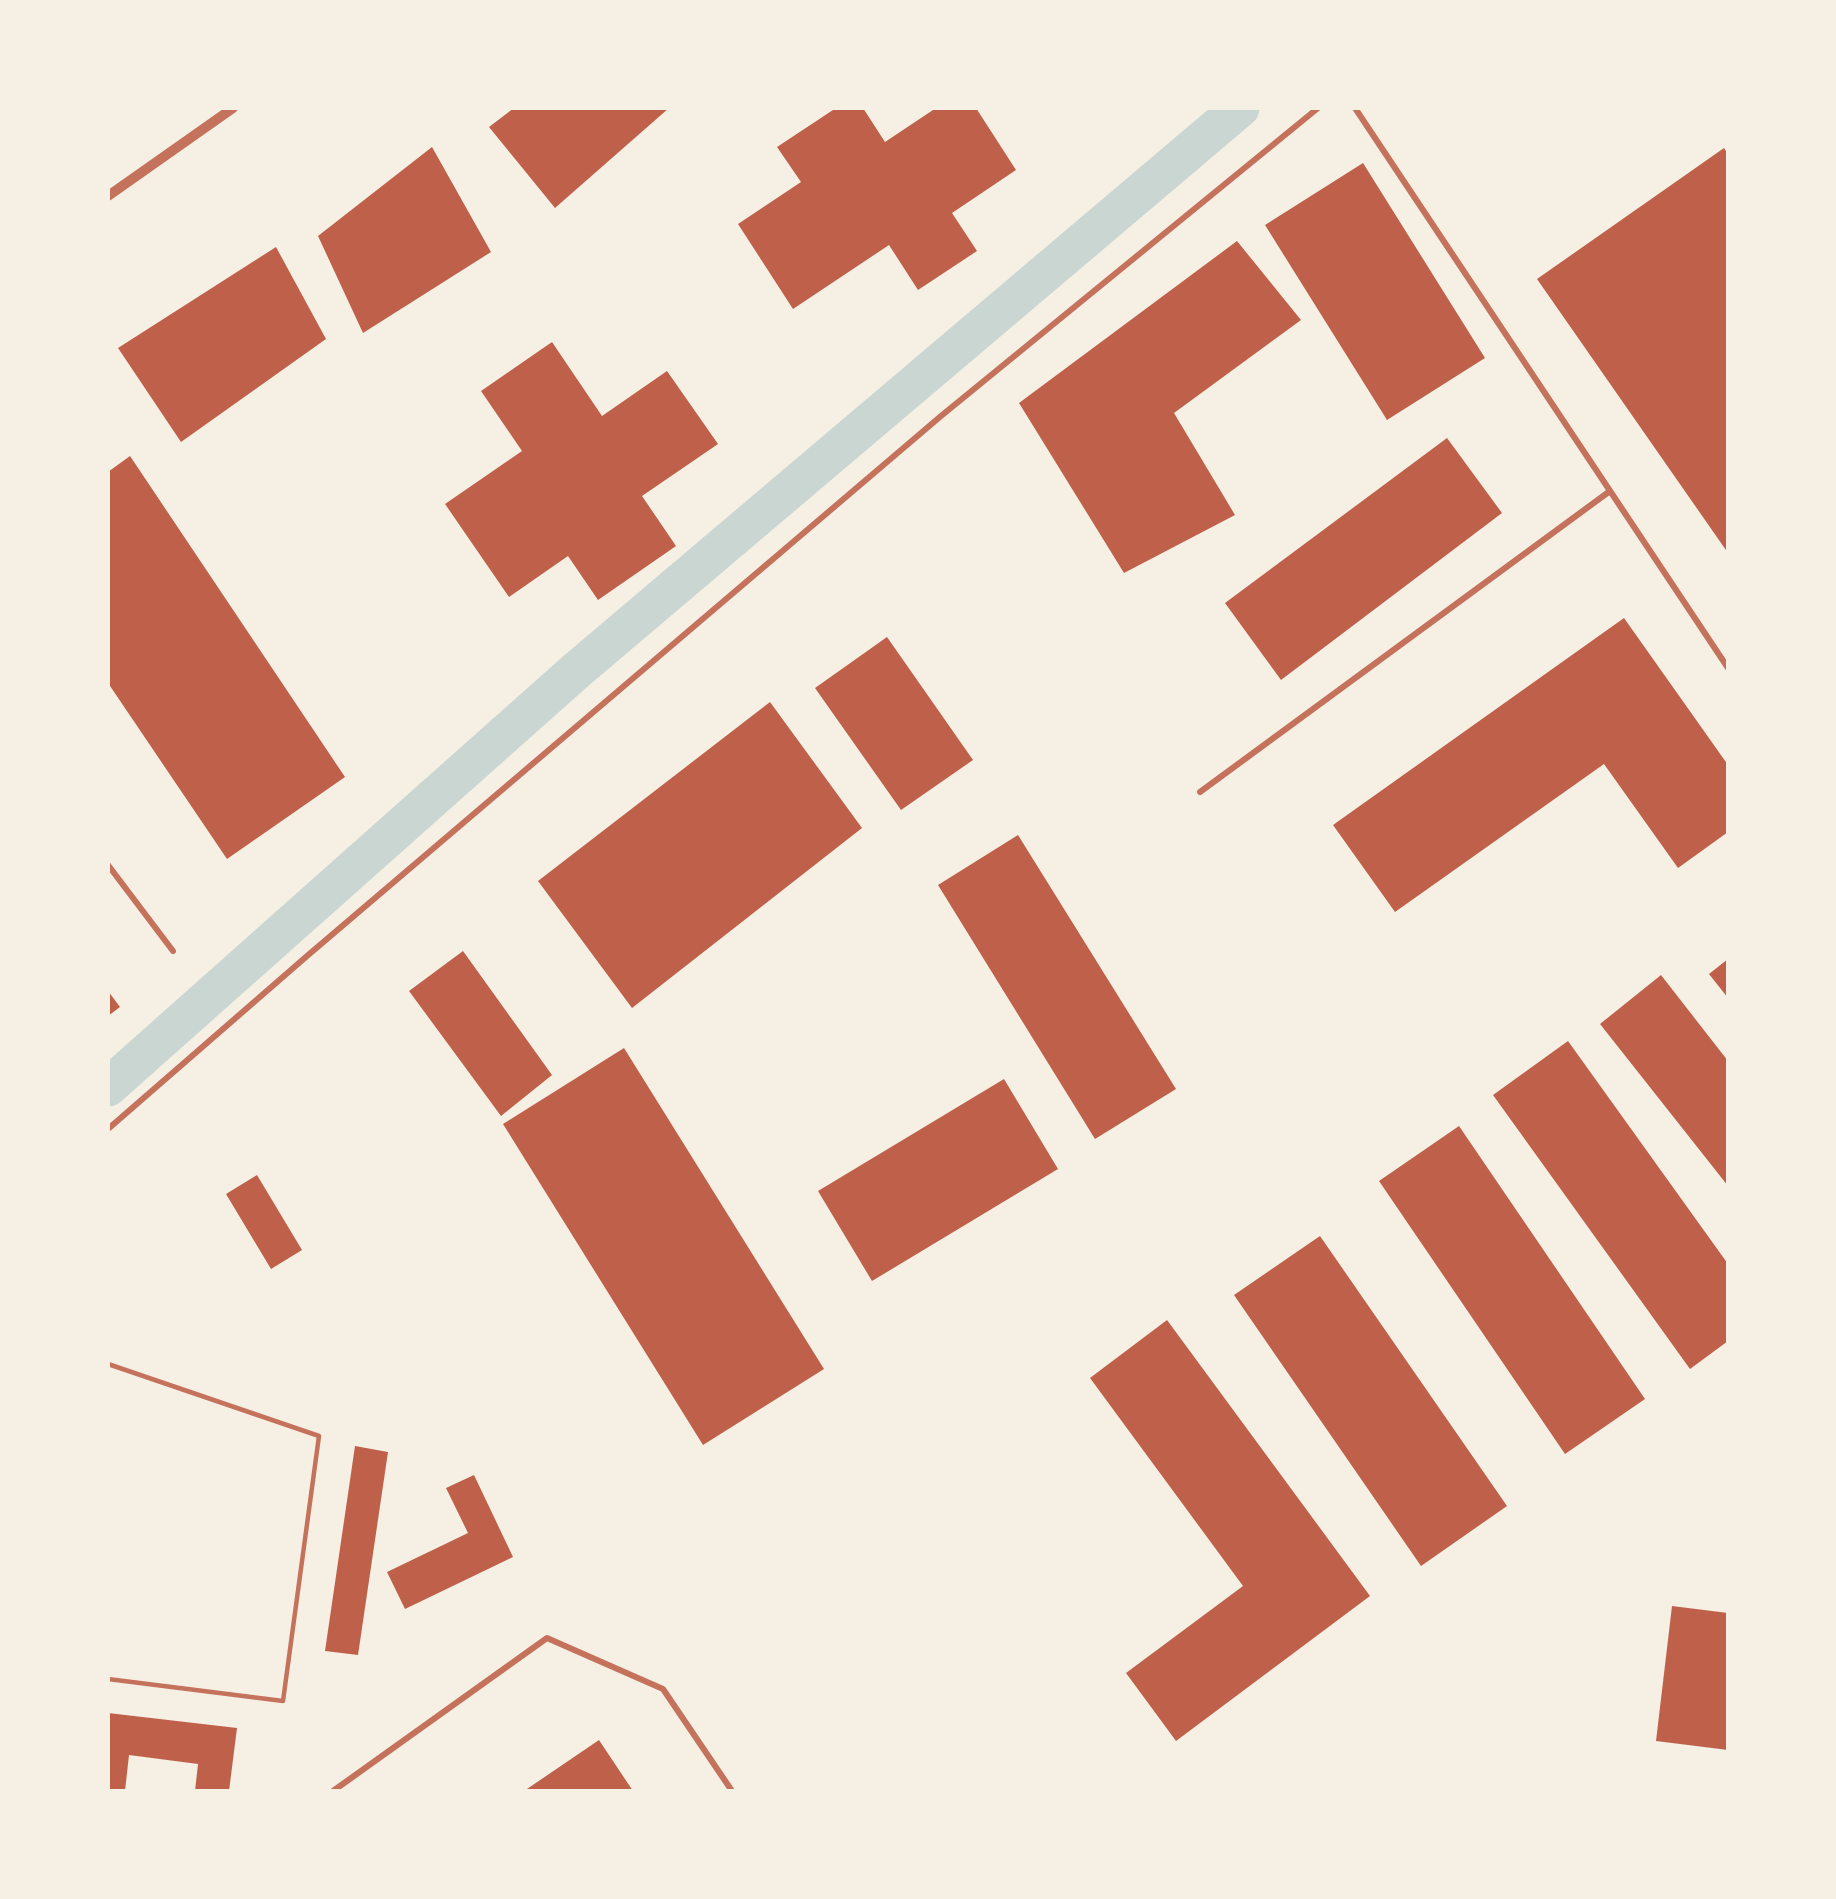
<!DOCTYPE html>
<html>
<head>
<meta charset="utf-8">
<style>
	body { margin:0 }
	#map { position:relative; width:1836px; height:1899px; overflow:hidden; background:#f6efe4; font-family:"Sofia Sans Condensed",sans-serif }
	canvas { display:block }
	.frame { position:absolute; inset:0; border:110px solid #f6efe4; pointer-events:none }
</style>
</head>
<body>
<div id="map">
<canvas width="1836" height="1899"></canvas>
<div class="frame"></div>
</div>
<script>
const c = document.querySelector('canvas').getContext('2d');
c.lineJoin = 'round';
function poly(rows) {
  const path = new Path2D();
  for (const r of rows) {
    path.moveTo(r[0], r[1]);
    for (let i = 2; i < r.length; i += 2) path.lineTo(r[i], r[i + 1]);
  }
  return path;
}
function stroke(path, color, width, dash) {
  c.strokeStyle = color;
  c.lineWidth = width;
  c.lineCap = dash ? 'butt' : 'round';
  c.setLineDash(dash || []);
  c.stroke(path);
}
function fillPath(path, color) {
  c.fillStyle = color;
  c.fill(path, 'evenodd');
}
const canal = poly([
	[108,1087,577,670,1240,108]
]);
const building = poly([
	[514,108,669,108,555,208,489,127],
	[836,108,863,108,885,142,936,108,976,108,1016,170,952,213,977,251,918,290,889,245,793,309,738,224,801,182,777,147],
	[432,147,491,252,363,333,318,236],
	[1724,148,1728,154,1728,553,1537,279],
	[1363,163,1485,358,1387,420,1265,225],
	[1237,241,1301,320,1174,413,1235,515,1124,573,1019,403],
	[276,247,326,339,181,442,118,348],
	[552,342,602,416,667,371,718,444,642,496,676,546,598,600,568,556,509,597,445,504,522,451,481,391],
	[1447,438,1502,513,1281,680,1225,603],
	[130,456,345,777,227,859,108,683,108,472],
	[1624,618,1728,765,1728,832,1678,868,1604,764,1395,912,1333,825],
	[887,637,973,760,901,810,815,688],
	[770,702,862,828,632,1008,538,881],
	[1018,835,1176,1089,1095,1139,938,885],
	[463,951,552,1075,501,1116,409,991],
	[1728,959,1728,998,1709,974],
	[1661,975,1728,1061,1728,1186,1600,1024],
	[108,991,120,1007,108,1016],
	[1568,1041,1728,1264,1728,1341,1690,1369,1493,1095],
	[624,1048,824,1369,703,1445,503,1124],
	[1004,1079,1058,1169,872,1281,818,1191],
	[1459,1126,1645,1399,1565,1454,1379,1181],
	[257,1175,302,1250,271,1269,226,1194],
	[1320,1236,1507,1506,1421,1566,1234,1295],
	[1167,1320,1370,1596,1176,1741,1126,1673,1243,1586,1090,1378],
	[355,1446,388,1452,358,1655,325,1651],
	[474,1475,513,1557,405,1609,387,1572,468,1533,446,1488],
	[1672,1606,1728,1613,1728,1750,1656,1741],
	[108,1713,237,1728,229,1791,195,1791,198,1764,129,1755,125,1791,108,1791],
	[599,1740,633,1791,524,1791]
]);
const service = poly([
	[108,1364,319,1436,283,1701,108,1679]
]);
const minor = poly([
	[1355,108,1728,668],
	[1200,792,1610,491],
	[108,865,173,951],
	[108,1129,307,956,941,416,1318,108],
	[333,1791,547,1638,663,1689,732,1791]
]);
const tertiary = poly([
	[108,196,233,108]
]);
stroke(canal, '#c9d6d2', 39);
fillPath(building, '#bf614a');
stroke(service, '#c5725c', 4.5);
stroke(minor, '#c5725c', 6);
stroke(tertiary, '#c5725c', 10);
</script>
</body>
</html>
